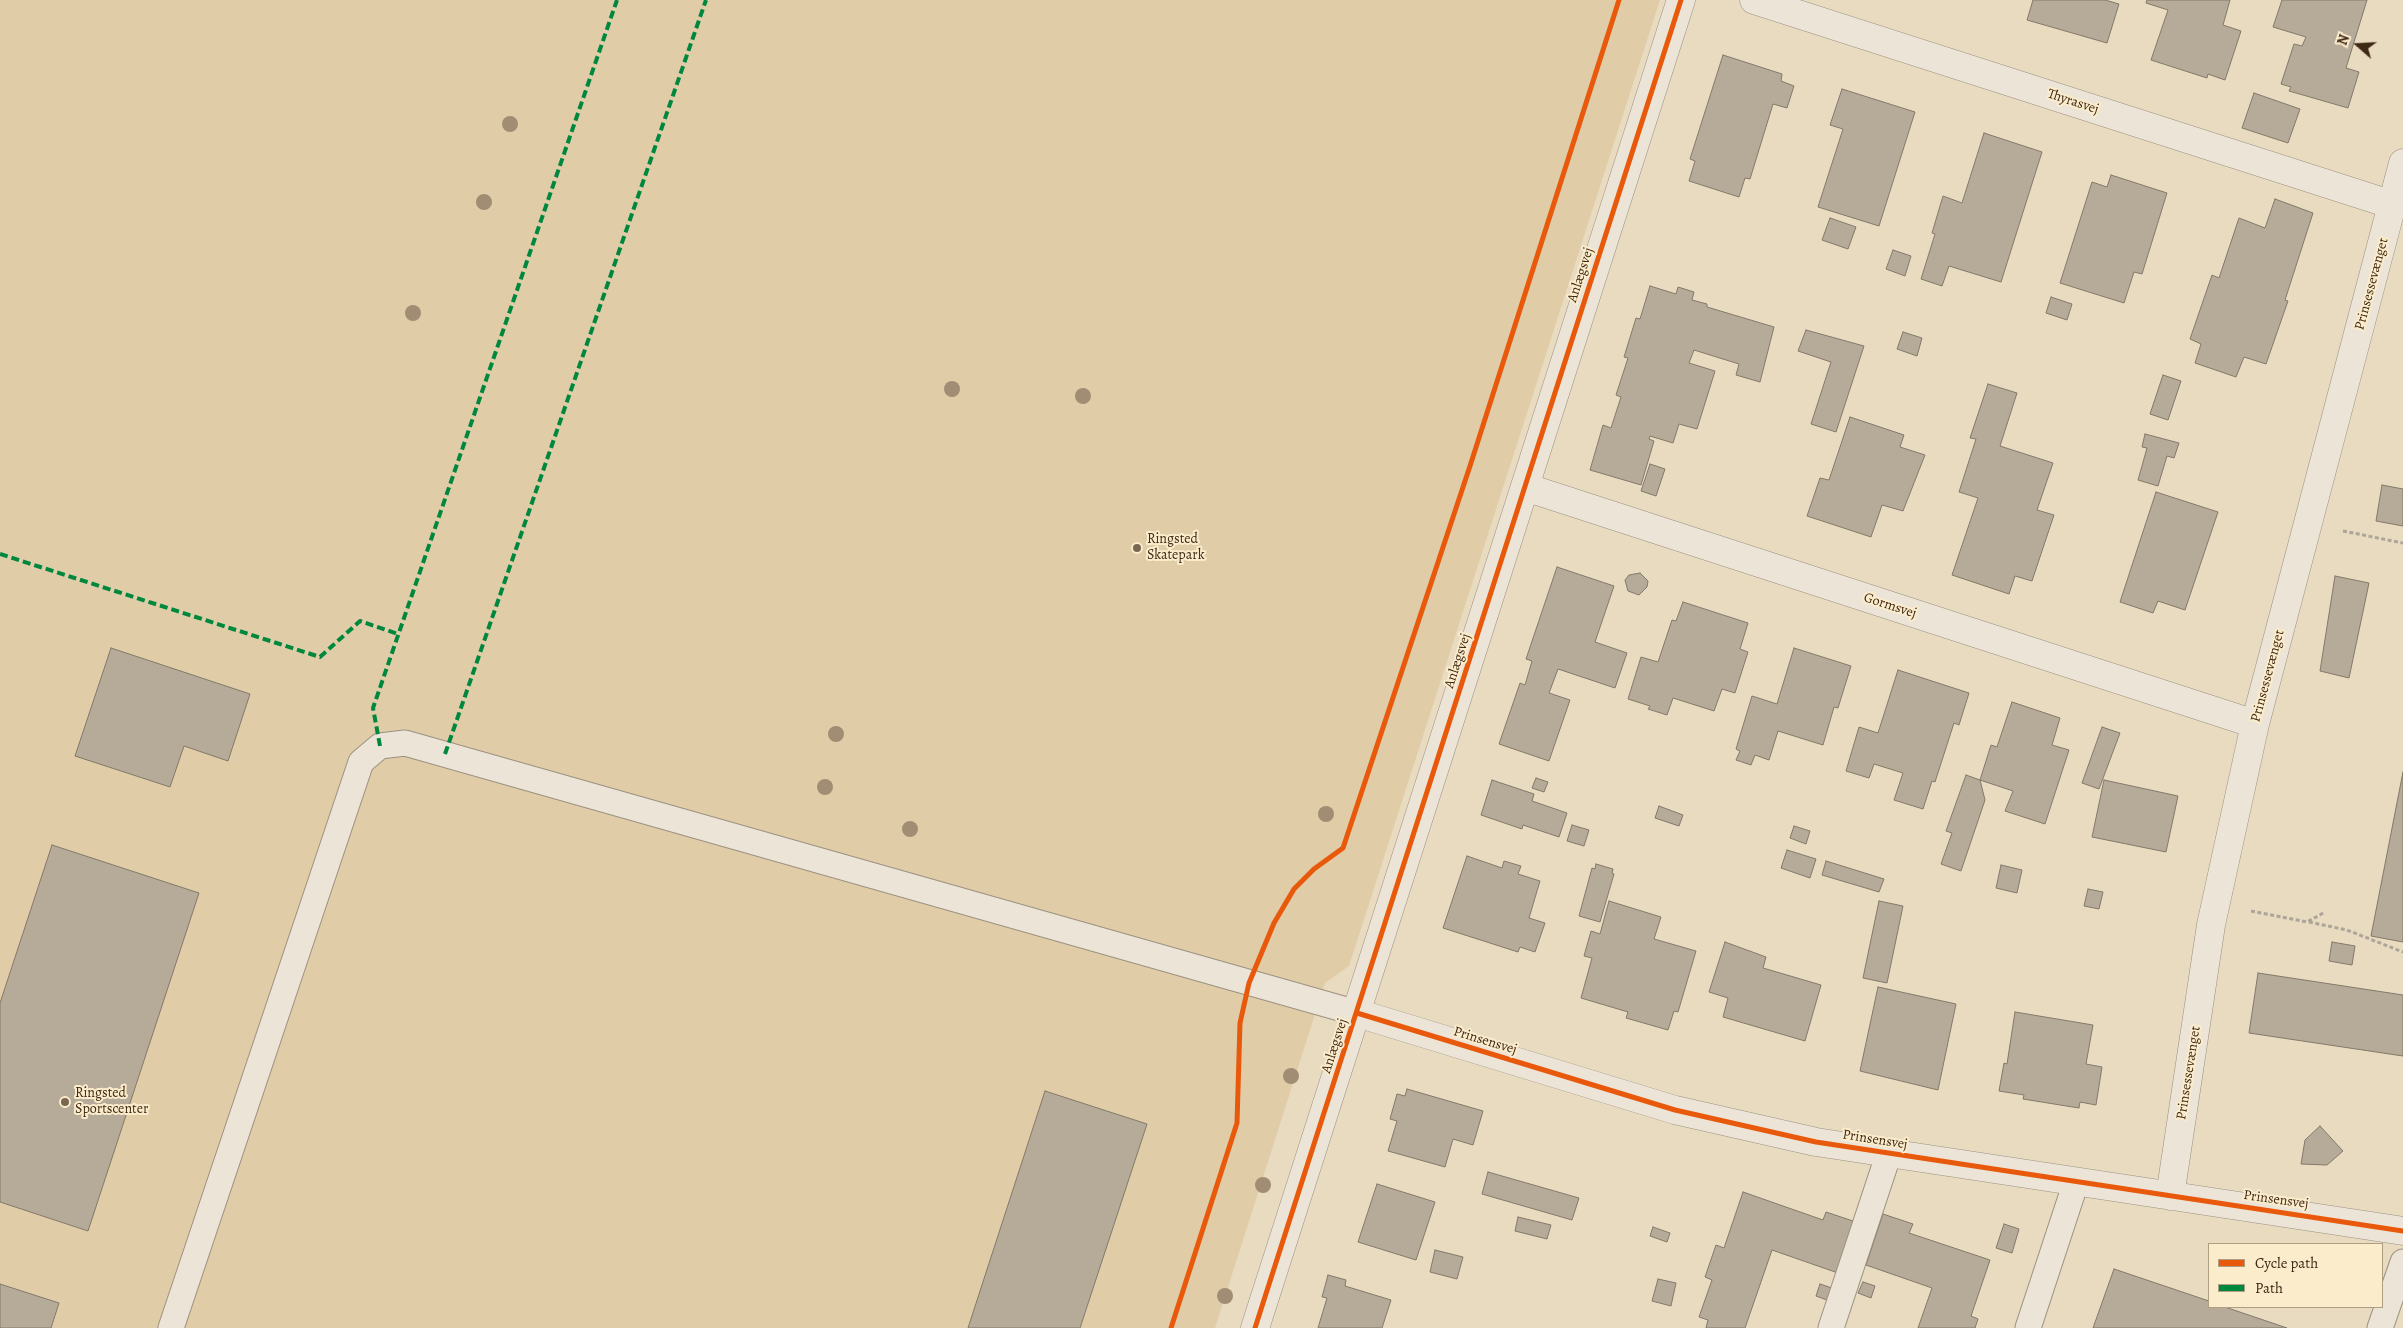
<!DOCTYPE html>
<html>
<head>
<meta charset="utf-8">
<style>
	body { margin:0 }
	#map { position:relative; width:2403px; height:1328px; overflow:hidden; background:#e8dbc0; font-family:Alegreya,serif }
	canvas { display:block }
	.legend { position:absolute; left:2208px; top:1243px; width:175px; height:65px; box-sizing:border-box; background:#fbeccb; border:1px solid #b09e82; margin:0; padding:6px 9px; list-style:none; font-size:15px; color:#3f2815 }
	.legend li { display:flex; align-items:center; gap:10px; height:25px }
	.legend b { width:25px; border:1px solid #b09e82 }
	.north { position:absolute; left:2333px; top:20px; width:50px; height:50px; -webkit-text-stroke:4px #fbeccb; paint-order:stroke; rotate:289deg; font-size:14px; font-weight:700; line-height:20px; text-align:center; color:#3f2815 }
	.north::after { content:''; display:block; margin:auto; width:18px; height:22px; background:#3f2815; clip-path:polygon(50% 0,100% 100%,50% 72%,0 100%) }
</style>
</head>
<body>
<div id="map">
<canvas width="2403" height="1328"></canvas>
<ul class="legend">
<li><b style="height:6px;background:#e8590c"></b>Cycle path</li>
<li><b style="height:6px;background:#00873e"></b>Path</li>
</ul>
<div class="north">N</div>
</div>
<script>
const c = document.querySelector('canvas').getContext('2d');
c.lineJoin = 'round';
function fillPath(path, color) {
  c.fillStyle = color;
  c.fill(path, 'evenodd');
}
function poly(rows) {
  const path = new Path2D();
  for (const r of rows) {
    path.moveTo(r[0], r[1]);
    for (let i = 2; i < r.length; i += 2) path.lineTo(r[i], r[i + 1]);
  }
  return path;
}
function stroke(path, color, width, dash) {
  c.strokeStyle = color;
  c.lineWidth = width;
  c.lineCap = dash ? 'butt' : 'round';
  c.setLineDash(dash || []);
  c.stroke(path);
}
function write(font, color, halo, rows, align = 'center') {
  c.font = font + ' Alegreya,serif';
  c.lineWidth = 4;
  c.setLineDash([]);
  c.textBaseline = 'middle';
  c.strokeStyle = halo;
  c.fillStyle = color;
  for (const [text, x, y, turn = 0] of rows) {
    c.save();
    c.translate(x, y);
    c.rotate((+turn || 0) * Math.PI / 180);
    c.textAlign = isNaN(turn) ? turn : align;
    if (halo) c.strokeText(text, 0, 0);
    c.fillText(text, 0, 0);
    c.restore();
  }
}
const green = poly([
	[0,0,1660,0,1349,966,1325,983,1215,1328,0,1328]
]);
const building = poly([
	[2033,0,2105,0,2119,4,2107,43,2027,20,2033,0],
	[2147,0,2230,0,2223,25,2241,31,2225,80,2208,74,2207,78,2151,60,2168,10,2146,3,2147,0],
	[2282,0,2367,0,2346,68,2359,72,2348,108,2289,91,2291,87,2281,84,2294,44,2302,46,2306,37,2273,27,2282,0],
	[1723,55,1782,74,1781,81,1794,86,1787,108,1773,104,1750,179,1745,178,1739,197,1689,181,1695,161,1690,159,1723,55],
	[1842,89,1915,112,1879,226,1818,207,1843,129,1830,125,1842,89],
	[2254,93,2300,109,2288,143,2242,128,2254,93],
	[1984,133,2042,152,2001,282,1949,266,1942,286,1921,279,1935,234,1932,233,1943,196,1962,203,1984,133],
	[2111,175,2167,193,2142,274,2134,272,2124,303,2060,283,2092,182,2107,187,2111,175],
	[2275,199,2313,213,2285,300,2288,301,2266,364,2244,357,2236,377,2195,363,2201,344,2190,339,2212,275,2219,278,2239,218,2265,228,2275,199],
	[1830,218,1856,227,1848,249,1822,240,1830,218],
	[1893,250,1911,256,1905,276,1886,269,1893,250],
	[1650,286,1676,294,1678,287,1694,292,1692,300,1707,304,1707,307,1774,327,1760,382,1736,375,1739,364,1694,350,1689,363,1715,371,1697,429,1679,424,1673,443,1650,436,1649,439,1654,441,1641,485,1590,470,1603,425,1611,428,1621,397,1616,395,1628,358,1624,357,1636,318,1640,319,1650,286],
	[2051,297,2072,304,2067,320,2046,313,2051,297],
	[1806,330,1864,346,1836,432,1811,424,1831,362,1798,351,1806,330],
	[1903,332,1922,338,1917,356,1897,349,1903,332],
	[2163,375,2181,381,2168,420,2150,414,2163,375],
	[1988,384,2017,393,2000,446,2053,463,2037,510,2054,515,2032,581,2015,576,2009,594,1952,575,1978,498,1959,492,1976,439,1970,438,1988,384],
	[1850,417,1904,435,1900,447,1925,455,1903,511,1882,505,1871,537,1807,516,1820,478,1829,480,1850,417],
	[2145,434,2179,443,2174,458,2167,456,2158,486,2138,480,2147,448,2142,447,2145,434],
	[1650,464,1665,469,1656,496,1641,491,1650,464],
	[2382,485,2403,489,2403,526,2376,521,2382,485],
	[2156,492,2218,512,2185,610,2158,601,2153,613,2120,602,2156,492],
	[1557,567,1614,586,1595,642,1627,653,1615,688,1558,669,1549,693,1570,700,1549,761,1499,744,1520,683,1525,685,1532,661,1526,659,1557,567],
	[1640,573,1648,581,1647,587,1639,595,1628,591,1625,580,1629,575,1640,573],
	[2335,576,2369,583,2349,678,2320,671,2335,576],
	[1683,602,1748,623,1740,649,1748,652,1735,693,1722,689,1714,711,1673,698,1667,715,1648,709,1650,706,1628,699,1641,657,1658,662,1672,620,1676,621,1683,602],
	[111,648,250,694,228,761,184,746,170,787,75,756,111,648],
	[1794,648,1851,666,1838,708,1834,707,1823,745,1778,731,1769,760,1755,755,1751,765,1736,760,1740,751,1736,749,1752,696,1777,704,1794,648],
	[1898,670,1969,693,1959,725,1954,723,1935,782,1932,781,1923,809,1894,800,1903,773,1874,764,1869,778,1846,771,1859,727,1878,733,1898,670],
	[2012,702,2060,718,2052,745,2069,750,2045,824,2005,811,2013,791,1980,780,1991,745,1997,747,2012,702],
	[2102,727,2120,733,2099,789,2082,783,2102,727],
	[2403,772,2403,942,2371,936,2403,772],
	[1966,775,1980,780,1985,800,1961,871,1941,864,1952,833,1946,831,1966,775],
	[1536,778,1548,782,1544,792,1532,788,1536,778],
	[1492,780,1534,794,1532,801,1567,813,1559,837,1523,825,1522,829,1481,815,1492,780],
	[2104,780,2178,796,2166,852,2092,837,2104,780],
	[1659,806,1683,815,1679,826,1655,818,1659,806],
	[1572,825,1589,830,1584,846,1567,841,1572,825],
	[1794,826,1810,831,1806,844,1790,838,1794,826],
	[52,845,199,893,88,1231,0,1202,0,1003,52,845],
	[1787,850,1816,859,1810,878,1781,868,1787,850],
	[1467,856,1502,868,1504,861,1521,866,1518,874,1540,881,1529,918,1545,923,1535,952,1520,947,1518,952,1443,928,1467,856],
	[1826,861,1884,879,1879,892,1822,875,1826,861],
	[1596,864,1613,869,1612,873,1614,874,1600,922,1579,916,1592,868,1595,869,1596,864],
	[2001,865,2022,870,2017,893,1996,888,2001,865],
	[2088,889,2103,892,2099,909,2084,906,2088,889],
	[1609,901,1661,917,1654,939,1696,951,1678,1012,1674,1011,1668,1030,1626,1018,1628,1012,1581,998,1592,958,1584,956,1591,931,1600,934,1609,901],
	[1879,901,1903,906,1887,983,1863,978,1879,901],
	[1725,942,1766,957,1763,968,1821,985,1805,1041,1723,1017,1728,998,1709,992,1725,942],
	[2332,942,2355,946,2352,965,2329,961,2332,942],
	[2258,973,2403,995,2403,1056,2249,1033,2258,973],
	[1878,987,1956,1004,1938,1090,1860,1071,1878,987],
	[2015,1012,2093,1025,2086,1064,2102,1067,2096,1105,2080,1102,2079,1108,2023,1099,2024,1095,1999,1091,2004,1063,2007,1064,2015,1012],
	[1407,1089,1483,1111,1473,1145,1453,1139,1445,1167,1388,1151,1397,1121,1390,1119,1397,1094,1405,1096,1407,1089],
	[1045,1091,1147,1124,1080,1328,968,1328,1045,1091],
	[2320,1126,2343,1151,2327,1165,2301,1164,2305,1140,2320,1126],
	[1488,1172,1579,1198,1572,1220,1482,1194,1488,1172],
	[1377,1184,1435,1202,1416,1260,1358,1242,1377,1184],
	[1743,1192,1823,1220,1826,1212,1856,1222,1838,1273,1772,1250,1745,1328,1706,1328,1708,1320,1699,1317,1712,1280,1705,1277,1716,1245,1724,1248,1743,1192],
	[1883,1214,1913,1224,1909,1233,1990,1260,1971,1316,1978,1319,1975,1328,1918,1328,1932,1288,1866,1265,1883,1214],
	[1518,1217,1551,1225,1547,1239,1515,1231,1518,1217],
	[2004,1224,2019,1229,2012,1253,1996,1248,2004,1224],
	[1653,1227,1670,1233,1667,1242,1650,1236,1653,1227],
	[1435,1250,1463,1257,1457,1279,1430,1272,1435,1250],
	[2114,1269,2209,1301,2209,1307,2225,1307,2287,1328,2093,1328,2114,1269],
	[1328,1275,1346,1280,1345,1286,1391,1300,1382,1328,1318,1328,1327,1298,1322,1297,1328,1275],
	[1658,1279,1676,1283,1671,1306,1652,1301,1658,1279],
	[1863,1282,1875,1286,1871,1298,1858,1293,1863,1282],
	[0,1284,59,1303,51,1328,0,1328,0,1284],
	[1820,1284,1832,1288,1827,1300,1816,1296,1820,1284]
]);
const path = poly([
	[2343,531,2403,543],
	[2251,911,2307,922,2325,912],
	[2309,922,2347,930,2403,952]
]);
const lane = poly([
	[171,1328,361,762,380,746,405,743,1357,1013],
	[1831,1328,1889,1153],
	[2028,1328,2076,1182],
	[2380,1328,2403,1262]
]);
const street = poly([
	[1754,0,2393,205],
	[1525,487,2255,724],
	[1357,1013,1675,1110,1816,1142,2403,1231],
	[2170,1196,2211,925,2255,724,2403,163],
	[1255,1328,1681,0]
]);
const quiet = poly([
	[0,554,320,657,360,621,398,634],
	[380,746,373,708,617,0],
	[445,754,706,0]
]);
const cycleway = poly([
	[1357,1013,1675,1110,1816,1142,2403,1231],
	[1171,1328,1237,1123,1240,1023,1249,983,1274,923,1294,889,1314,869,1343,848,1470,466,1619,0],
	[1255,1328,1681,0]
]);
const trees = [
	[510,124],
	[484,202],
	[413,313],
	[952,389],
	[1083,396],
	[836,734],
	[825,787],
	[1326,814],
	[910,829],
	[1291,1076],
	[1263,1185],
	[1225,1296]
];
const markers = [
	[1137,548,5,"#7a6751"],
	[65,1102,5,"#7a6751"]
];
const streetNames = [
	["Thyrasvej",2073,102,18],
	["Anlægsvej",1581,275,-72],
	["Prinsessevænget",2372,284,-75],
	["Gormsvej",1890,606,18],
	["Anlægsvej",1458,661,-72],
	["Prinsessevænget",2268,676,-75],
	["Prinsensvej",1485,1041,17],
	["Anlægsvej",1335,1046,-72],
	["Prinsessevænget",2189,1073,-81],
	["Prinsensvej",1875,1140,9],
	["Prinsensvej",2276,1200,8]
];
const poiNames = [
	["Ringsted",1147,540],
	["Skatepark",1147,556],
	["Ringsted",75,1094],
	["Sportscenter",75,1110]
];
fillPath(green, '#e0cda8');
fillPath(building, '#b6ab98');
stroke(building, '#83796a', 1);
stroke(lane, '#9c9180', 27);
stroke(street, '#9c9180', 29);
stroke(path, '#aca598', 3, [4, 2.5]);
stroke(lane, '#ebe4d7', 25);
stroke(street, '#ebe4d7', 28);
stroke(quiet, '#00873e', 4, [8, 4]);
stroke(cycleway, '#e8590c', 5);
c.fillStyle = '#a08d74';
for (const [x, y] of trees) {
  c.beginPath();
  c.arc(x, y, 8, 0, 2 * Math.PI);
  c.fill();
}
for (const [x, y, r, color] of markers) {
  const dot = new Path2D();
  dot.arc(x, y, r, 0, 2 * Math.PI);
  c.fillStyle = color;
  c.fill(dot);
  stroke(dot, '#fbeccb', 2);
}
write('14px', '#3f2815', '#fbeccb', streetNames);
write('14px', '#3f2815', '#fbeccb', poiNames, 'left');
</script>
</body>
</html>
